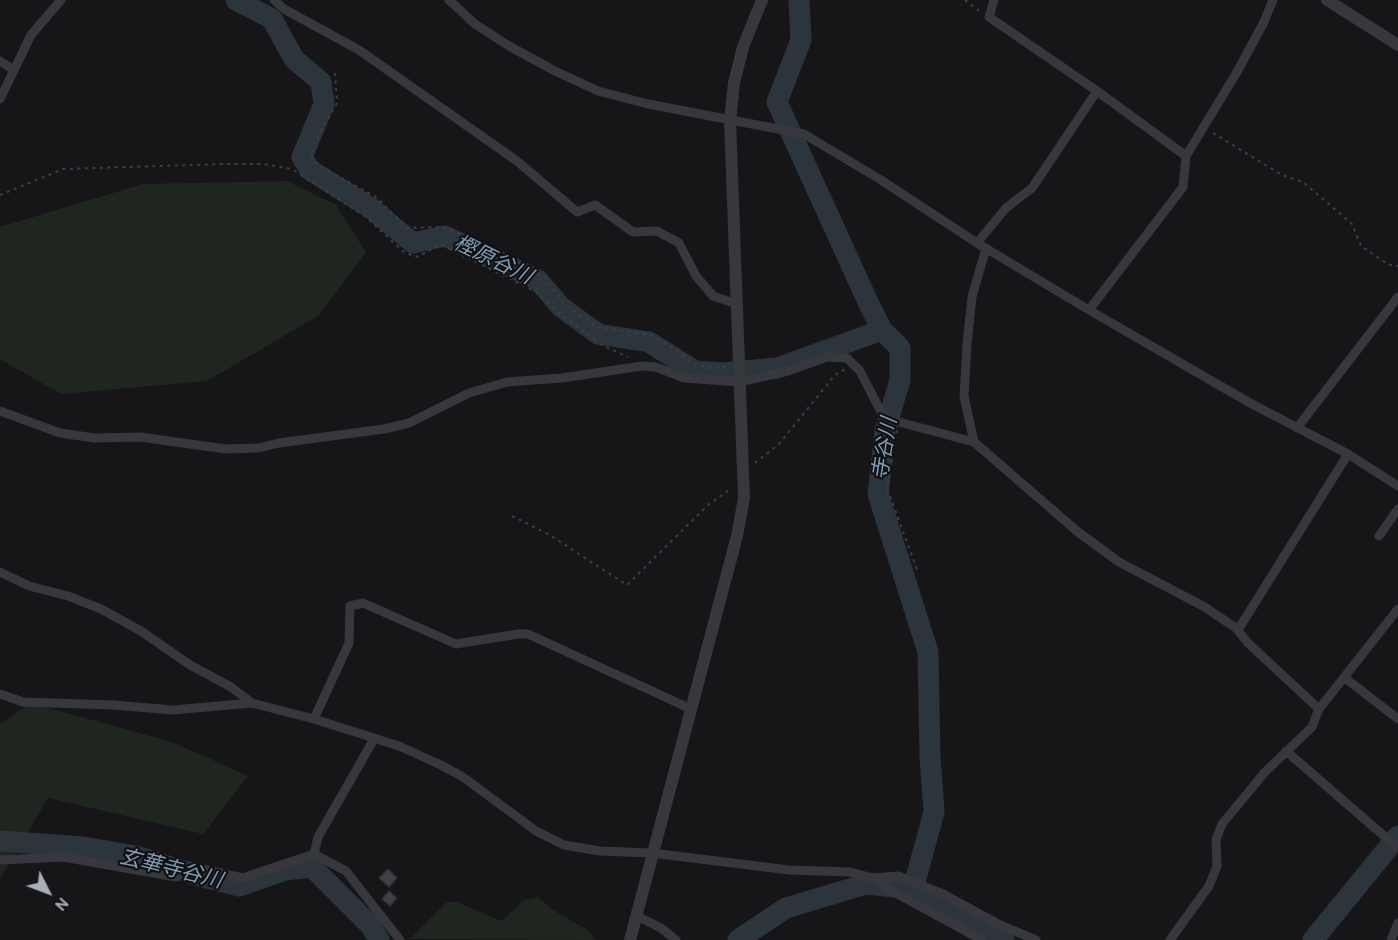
<!DOCTYPE html>
<html>
<head>
<meta charset="utf-8">
<style>
	body { margin:0 }
	#map { position:relative; width:1398px; height:940px; overflow:hidden; background:#161618; font-family:Cabin,sans-serif }
	canvas { display:block }
	.north { position:absolute; left:18px; top:862px; width:60px; height:60px; -webkit-text-stroke:4px #111113; paint-order:stroke; rotate:132deg; font-size:16px; font-weight:700; line-height:24px; text-align:center; color:#a8adb8 }
	.north::after { content:''; display:block; margin:auto; width:21px; height:27px; background:#a8adb8; clip-path:polygon(50% 0,100% 100%,50% 72%,0 100%) }
</style>
</head>
<body>
<div id="map">
<canvas width="1398" height="940"></canvas>
<div class="north">N</div>
</div>
<script>
const c = document.querySelector('canvas').getContext('2d');
c.lineJoin = 'round';
function fillPath(path, color) {
  c.fillStyle = color;
  c.fill(path, 'evenodd');
}
function poly(rows) {
  const path = new Path2D();
  for (const r of rows) {
    path.moveTo(r[0], r[1]);
    for (let i = 2; i < r.length; i += 2) path.lineTo(r[i], r[i + 1]);
  }
  return path;
}
function stroke(path, color, width, dash) {
  c.strokeStyle = color;
  c.lineWidth = width;
  c.lineCap = dash ? 'butt' : 'round';
  c.setLineDash(dash || []);
  c.stroke(path);
}
function write(font, color, halo, rows, align = 'center') {
  c.font = font + ' Cabin,"Noto Sans JP",sans-serif';
  c.lineWidth = 4.5;
  c.setLineDash([]);
  c.textBaseline = 'middle';
  c.strokeStyle = halo;
  c.fillStyle = color;
  for (const [text, x, y, turn = 0] of rows) {
    c.save();
    c.translate(x, y);
    c.rotate((+turn || 0) * Math.PI / 180);
    c.textAlign = isNaN(turn) ? turn : align;
    if (halo) c.strokeText(text, 0, 0);
    c.fillText(text, 0, 0);
    c.restore();
  }
}
const green = poly([
	[287,181,336,205,366,252,318,316,207,381,61,394,0,359,0,227,143,184],
	[31,703,175,743,248,776,203,834,48,798,0,879,0,724],
	[538,897,553,910,589,931,596,940,410,939,447,902,456,902,502,921,524,900]
]);
const river = poly([
	[236,0,272,19,294,59,321,82,324,104,302,157,310,170,371,208,413,243,445,236,538,280,561,307,598,334,649,342,695,371,723,373,777,368,882,330],
	[799,0,801,40,777,102,868,302,882,330,900,348,900,380,885,431,878,494,928,652,930,757,934,812,913,889],
	[0,841,83,847,136,856,196,875,239,886,285,870,312,867,371,926,379,940],
	[738,940,786,908,866,884,913,889,1004,940],
	[1313,940,1398,836]
]);
const building = poly([
	[388,869,397,878,389,887,379,878,388,869],
	[389,891,397,898,390,906,382,899,389,891]
]);
const path = poly([
	[965,0,979,11],
	[335,73,337,103,315,141,311,157,321,167,376,197,407,228,441,227,477,240,544,277,565,305,597,327,650,335,678,351,693,364,710,368,728,367],
	[1213,133,1282,175,1303,182,1352,224,1361,246,1389,265,1398,266],
	[0,195,63,169,221,164,264,164,292,169,366,217,405,253,418,257,440,244,536,292,558,312,602,345,628,357],
	[897,430,887,488,918,572],
	[755,463,779,444,835,375,846,369],
	[512,516,548,534,627,585,708,505,732,488]
]);
const minor = poly([
	[274,0,284,9,359,50,517,161,577,212,595,205,633,232,657,231,679,243,696,276,713,296,737,304],
	[449,0,475,24,509,46,555,71,598,91,648,104,804,134,881,180,977,243,1089,310,1250,403,1348,454,1398,486],
	[994,0,989,17,1097,91,1186,156],
	[0,61,14,70],
	[0,99,31,35,61,0],
	[977,243,1006,208,1032,188,1097,91],
	[1089,310,1183,187,1186,156,1237,72,1263,24,1273,0],
	[0,411,60,433,94,438,140,437,226,449,259,448,279,443,384,429,409,423,469,393,507,382,562,378,642,366,656,367,684,378,739,382,788,371,827,357,847,358,860,371,882,414,895,421,974,442,1078,532,1119,562,1203,606,1236,628,1248,643,1319,709],
	[1297,428,1398,297],
	[974,442,964,396,967,344,972,297,986,248],
	[1379,536,1398,509],
	[0,572,29,586,68,596,101,609,141,631,190,665,231,687,252,703],
	[1238,630,1348,454],
	[1345,678,1398,719],
	[0,694,23,702,113,705,173,710,252,703,314,719,399,746,441,765,463,777,536,831,564,845,600,851,652,853,789,870,850,872,873,878,898,876,943,894,1000,925,1036,940],
	[314,719,349,643,350,606,363,603,456,644,518,634,528,634,691,709],
	[374,739,318,837,314,854,346,871,400,940],
	[1286,751,1398,848],
	[0,860,63,857,176,877,189,866,243,878,314,854],
	[873,878,894,892,982,940],
	[637,916,661,928,676,940],
	[1170,940,1209,886,1217,866,1216,840,1222,824,1265,772,1312,727,1319,709,1398,609],
	[1391,940,1398,923]
]);
const tertiary = poly([
	[1327,0,1398,45],
	[630,940,737,536,744,498,730,121,734,83,743,47,762,0]
]);
const waterNames = [
	["樫原谷川",493,260,26],
	["寺谷川",885,449,-81],
	["玄華寺谷川",171,869,14]
];
fillPath(green, '#1e261f');
stroke(river, '#2c353c', 21);
fillPath(building, '#404145');
stroke(building, '#303034', 1.5);
stroke(path, '#3d3f44', 2, [3, 4.5]);
stroke(minor, '#37383d', 9);
stroke(tertiary, '#37383d', 12);
write('italic 21px', '#7f9bb3', '#111113', waterNames);
</script>
</body>
</html>
